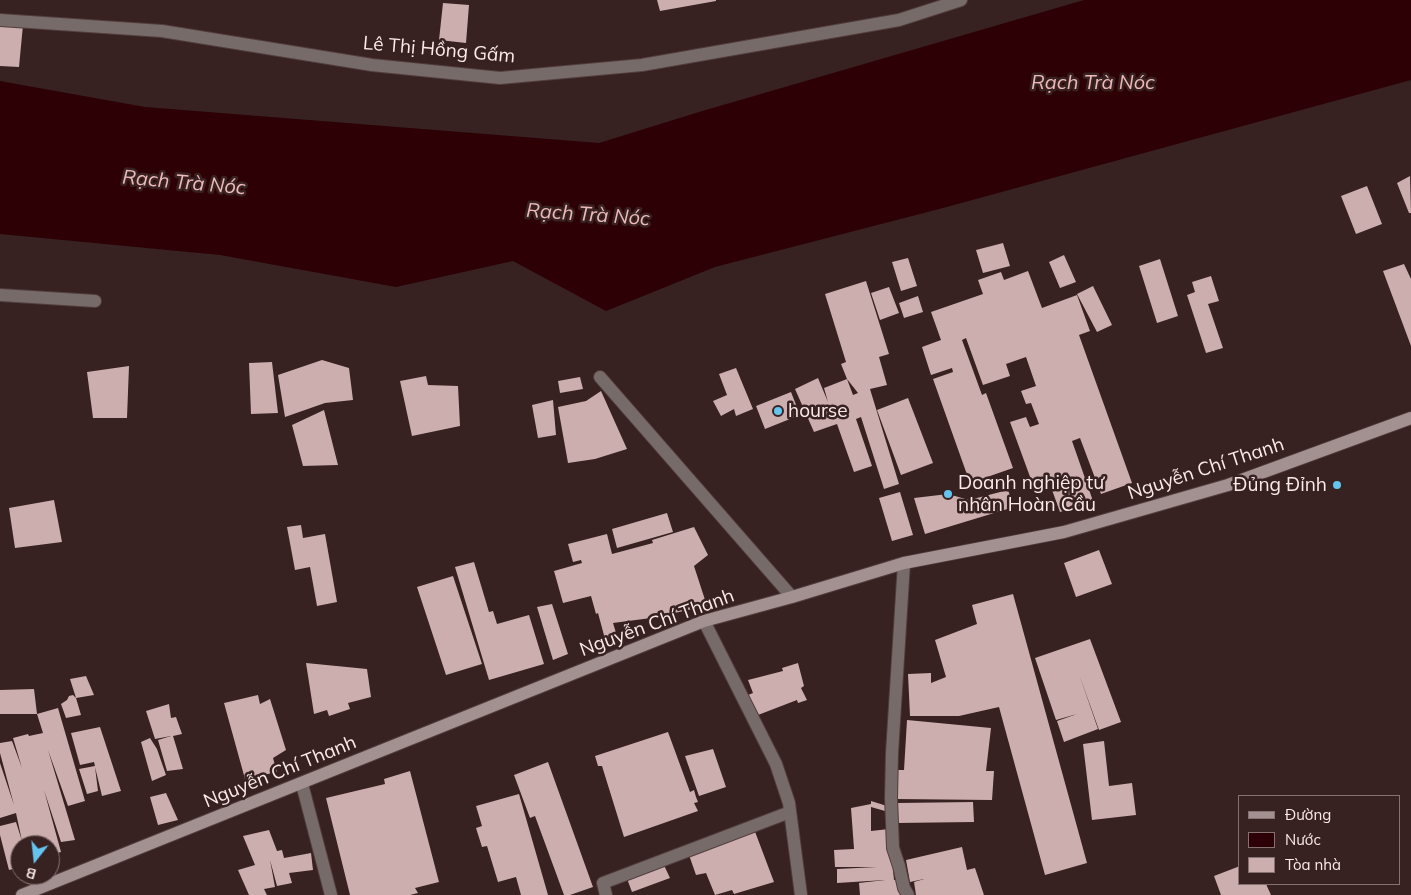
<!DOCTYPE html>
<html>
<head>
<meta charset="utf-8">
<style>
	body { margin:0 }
	#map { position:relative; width:1411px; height:895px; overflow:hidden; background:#372121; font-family:Mulish,sans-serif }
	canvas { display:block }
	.legend { position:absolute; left:1238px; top:795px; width:162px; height:90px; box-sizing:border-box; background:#372121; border:1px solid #857171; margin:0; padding:6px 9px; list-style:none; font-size:15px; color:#faeaea }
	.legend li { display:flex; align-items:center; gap:10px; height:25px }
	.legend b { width:25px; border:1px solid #857171 }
	.north { position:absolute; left:10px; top:835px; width:50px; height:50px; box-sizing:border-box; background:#372121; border:1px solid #857171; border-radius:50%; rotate:196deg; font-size:14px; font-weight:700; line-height:20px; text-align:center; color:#faeaea }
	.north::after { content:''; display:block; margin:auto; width:18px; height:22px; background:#65c4ef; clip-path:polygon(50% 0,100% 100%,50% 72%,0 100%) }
</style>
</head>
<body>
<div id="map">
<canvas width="1411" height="895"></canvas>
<ul class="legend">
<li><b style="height:6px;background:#a39090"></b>Đường</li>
<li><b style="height:14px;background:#2d0006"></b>Nước</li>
<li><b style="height:14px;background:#ccaeae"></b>Tòa nhà</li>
</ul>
<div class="north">B</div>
</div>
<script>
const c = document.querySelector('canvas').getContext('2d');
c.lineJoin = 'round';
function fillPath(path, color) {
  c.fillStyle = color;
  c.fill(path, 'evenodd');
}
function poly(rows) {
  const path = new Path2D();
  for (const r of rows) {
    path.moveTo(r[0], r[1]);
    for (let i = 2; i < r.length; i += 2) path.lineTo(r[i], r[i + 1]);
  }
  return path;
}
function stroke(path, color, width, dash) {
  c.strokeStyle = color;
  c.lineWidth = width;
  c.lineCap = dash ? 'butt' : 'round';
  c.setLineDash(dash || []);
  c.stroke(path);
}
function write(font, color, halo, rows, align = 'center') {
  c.font = font + ' Mulish,sans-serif';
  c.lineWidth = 5;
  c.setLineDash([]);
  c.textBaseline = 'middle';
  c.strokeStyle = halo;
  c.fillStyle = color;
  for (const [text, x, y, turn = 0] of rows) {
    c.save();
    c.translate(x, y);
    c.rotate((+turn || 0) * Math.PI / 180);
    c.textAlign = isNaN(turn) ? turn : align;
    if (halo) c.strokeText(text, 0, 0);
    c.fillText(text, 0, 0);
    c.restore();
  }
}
const water = poly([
	[1084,0,1411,0,1411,80,943,208,715,267,606,311,513,261,396,287,220,255,0,234,0,81,145,107,599,143,699,112]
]);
const building = poly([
	[657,0,716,0,716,1,660,11],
	[443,3,469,5,466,43,439,40],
	[0,23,23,25,19,67,0,66],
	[1410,176,1411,213,1409,213,1397,183],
	[1367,186,1382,224,1356,234,1341,196],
	[1003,243,1010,266,983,273,976,250],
	[1064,255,1076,282,1060,288,1049,262],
	[908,258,917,286,901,291,892,262],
	[1160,259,1178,316,1157,323,1139,266],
	[1404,264,1411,279,1411,346,1383,271],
	[1028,271,1042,308,1077,295,1090,331,1079,335,1132,483,1101,494,1080,438,1072,441,1093,501,1060,512,1048,479,1033,485,1010,422,1026,417,1030,427,1039,424,1031,403,1026,404,1021,391,1036,386,1026,357,1006,364,1010,376,983,385,966,338,962,340,982,395,986,393,1013,468,970,483,933,379,953,372,952,368,931,375,922,347,941,340,931,312,983,294,978,280,1001,272,1004,280],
	[1211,276,1219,301,1208,304,1223,348,1206,353,1187,295,1195,292,1192,282],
	[866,281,889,354,879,357,887,385,870,389,899,484,884,489,861,417,856,419,872,466,854,472,837,424,814,432,795,389,818,378,828,402,824,388,847,379,853,395,858,393,847,379,841,364,846,362,825,294],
	[1093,286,1112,325,1097,332,1077,294],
	[889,287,899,313,880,320,871,293],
	[918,296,923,312,904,318,899,303],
	[322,360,349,368,353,400,325,403,285,417,278,375],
	[272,362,278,413,251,414,249,363],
	[129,366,127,418,93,418,87,372],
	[736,368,753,409,736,416,734,409,721,416,713,401,727,395,719,374],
	[426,376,428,385,458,386,460,426,412,436,400,381],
	[580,377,583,389,560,393,558,381],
	[601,391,627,449,595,459,568,463,558,407,586,401],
	[791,392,800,415,765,429,756,406],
	[908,398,933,463,901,475,877,410],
	[553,400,556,435,538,438,532,405],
	[324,410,338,465,303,466,292,425],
	[1008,490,1014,507,925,534,914,498,948,494,969,500],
	[900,492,913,535,892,541,879,498],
	[54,500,62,542,15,548,9,508],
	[667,513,673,532,617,548,612,529],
	[301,525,303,538,325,534,337,602,317,606,310,567,295,570,287,527],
	[694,527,708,555,694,566,707,606,651,618,613,623,617,636,605,639,598,613,596,614,591,596,563,603,554,571,582,563,581,560,573,562,568,544,607,534,612,554,653,543,652,540],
	[1099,550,1112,584,1076,597,1064,563],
	[474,562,489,612,493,611,497,624,529,615,544,664,489,680,455,567],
	[453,576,482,664,446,675,417,587],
	[1013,594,1087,863,1045,875,999,707,959,716,910,716,908,674,931,673,931,683,946,677,935,640,977,624,972,605],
	[552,604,568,654,553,660,537,607],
	[1090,639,1121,722,1099,730,1079,674,1098,729,1064,742,1057,721,1077,714,1056,720,1035,658],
	[306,663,367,669,371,697,348,703,350,709,329,716,327,710,314,714],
	[798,663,804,686,801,688,807,700,798,703,797,700,758,715,748,695,753,693,748,680,783,671,782,668],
	[86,676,94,695,76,698,70,679],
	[34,689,37,714,0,714,0,690],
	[73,695,76,698,81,715,66,718,61,704,67,700,69,696],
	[258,695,260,704,270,699,286,750,273,758,277,772,245,779,224,703],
	[169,704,171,718,176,717,182,734,173,736,183,769,167,771,158,740,171,736,155,739,146,711],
	[58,708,85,801,68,806,48,750,75,840,61,842,44,790,61,852,50,855,50,845,20,845,20,867,9,870,0,835,0,826,16,822,22,841,16,813,0,818,0,763,14,805,0,753,0,743,12,741,22,768,13,738,28,734,29,736,43,733,37,714],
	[907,720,991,728,986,771,994,771,992,800,896,799,896,770,904,770],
	[100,727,121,791,102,796,95,767,98,791,87,794,79,769,95,766,94,762,80,765,71,733],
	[668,732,690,792,694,790,696,797,698,802,694,803,698,811,624,837,602,766,598,766,595,756],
	[150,738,157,749,166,775,152,781,141,742],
	[1104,741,1109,786,1132,783,1136,815,1092,820,1083,744],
	[713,749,726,787,699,796,685,756],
	[548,762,593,887,570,895,564,895,535,816,530,818,514,775],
	[410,771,439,882,415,888,418,893,410,895,350,895,326,798,385,784,384,779],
	[166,793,178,820,158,825,150,797],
	[519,794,548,895,521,895,516,877,498,882,487,846,482,847,476,828,482,826,476,806],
	[871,801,887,806,885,811,871,807,871,831,889,829,894,880,899,879,900,895,860,895,859,883,885,880,837,883,837,869,877,867,835,867,834,850,854,849,851,808,871,804],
	[973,802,974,822,897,823,897,803],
	[754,829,774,882,734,894,732,890,715,895,706,873,696,875,689,855],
	[269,830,277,851,282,850,284,858,311,853,313,870,289,873,292,883,277,886,270,860,275,887,264,889,267,895,249,895,238,870,255,865,243,836],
	[962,847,967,870,975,868,984,895,916,895,914,882,924,879,910,882,906,860],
	[662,861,670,878,632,892,626,876],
	[1240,866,1240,884,1266,884,1271,895,1221,895,1214,876]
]);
const service = poly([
	[302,784,331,895]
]);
const minor = poly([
	[0,20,162,31,372,65,500,78,642,65,899,20,961,0],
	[0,295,95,301],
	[600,377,792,597],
	[904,563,892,753,891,798,893,848,899,866,904,888,908,895],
	[704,621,776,764,789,803,801,895],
	[606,895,603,883,790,812]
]);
const secondary = poly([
	[22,895,704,621,792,597,904,563,1064,532,1228,485,1411,418]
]);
const markers = [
	[778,411,5,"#65c4ef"],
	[1337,485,5,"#65c4ef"],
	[948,494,5,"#65c4ef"]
];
const streetNames = [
	["Lê Thị Hồng Gấm",439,50,5],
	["Nguyễn Chí Thanh",1206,469,-18],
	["Nguyễn Chí Thanh",657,623,-20],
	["Nguyễn Chí Thanh",280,772,-22]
];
const poiNames = [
	["hourse",788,411],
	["Doanh nghiệp tư",958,483],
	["nhân Hoàn Cầu",958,505],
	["Đủng Đỉnh",1327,485,"right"]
];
const waterNames = [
	["Rạch Trà Nóc",1093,83],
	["Rạch Trà Nóc",184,183,5],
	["Rạch Trà Nóc",588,215,4]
];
fillPath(water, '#2d0006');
fillPath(building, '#ccaeae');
stroke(service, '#523d3d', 14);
stroke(minor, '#523d3d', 14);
stroke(secondary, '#523d3d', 14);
stroke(service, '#776b6a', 12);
stroke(minor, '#776b6a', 12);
stroke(secondary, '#a39090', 12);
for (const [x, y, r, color] of markers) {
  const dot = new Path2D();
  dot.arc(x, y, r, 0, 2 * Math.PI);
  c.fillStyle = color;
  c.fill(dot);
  stroke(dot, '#372121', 2);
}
write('19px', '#faeaea', '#372121', streetNames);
write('19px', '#faeaea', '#372121', poiNames, 'left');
write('italic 20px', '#eeb9b9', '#372121', waterNames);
</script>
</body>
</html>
